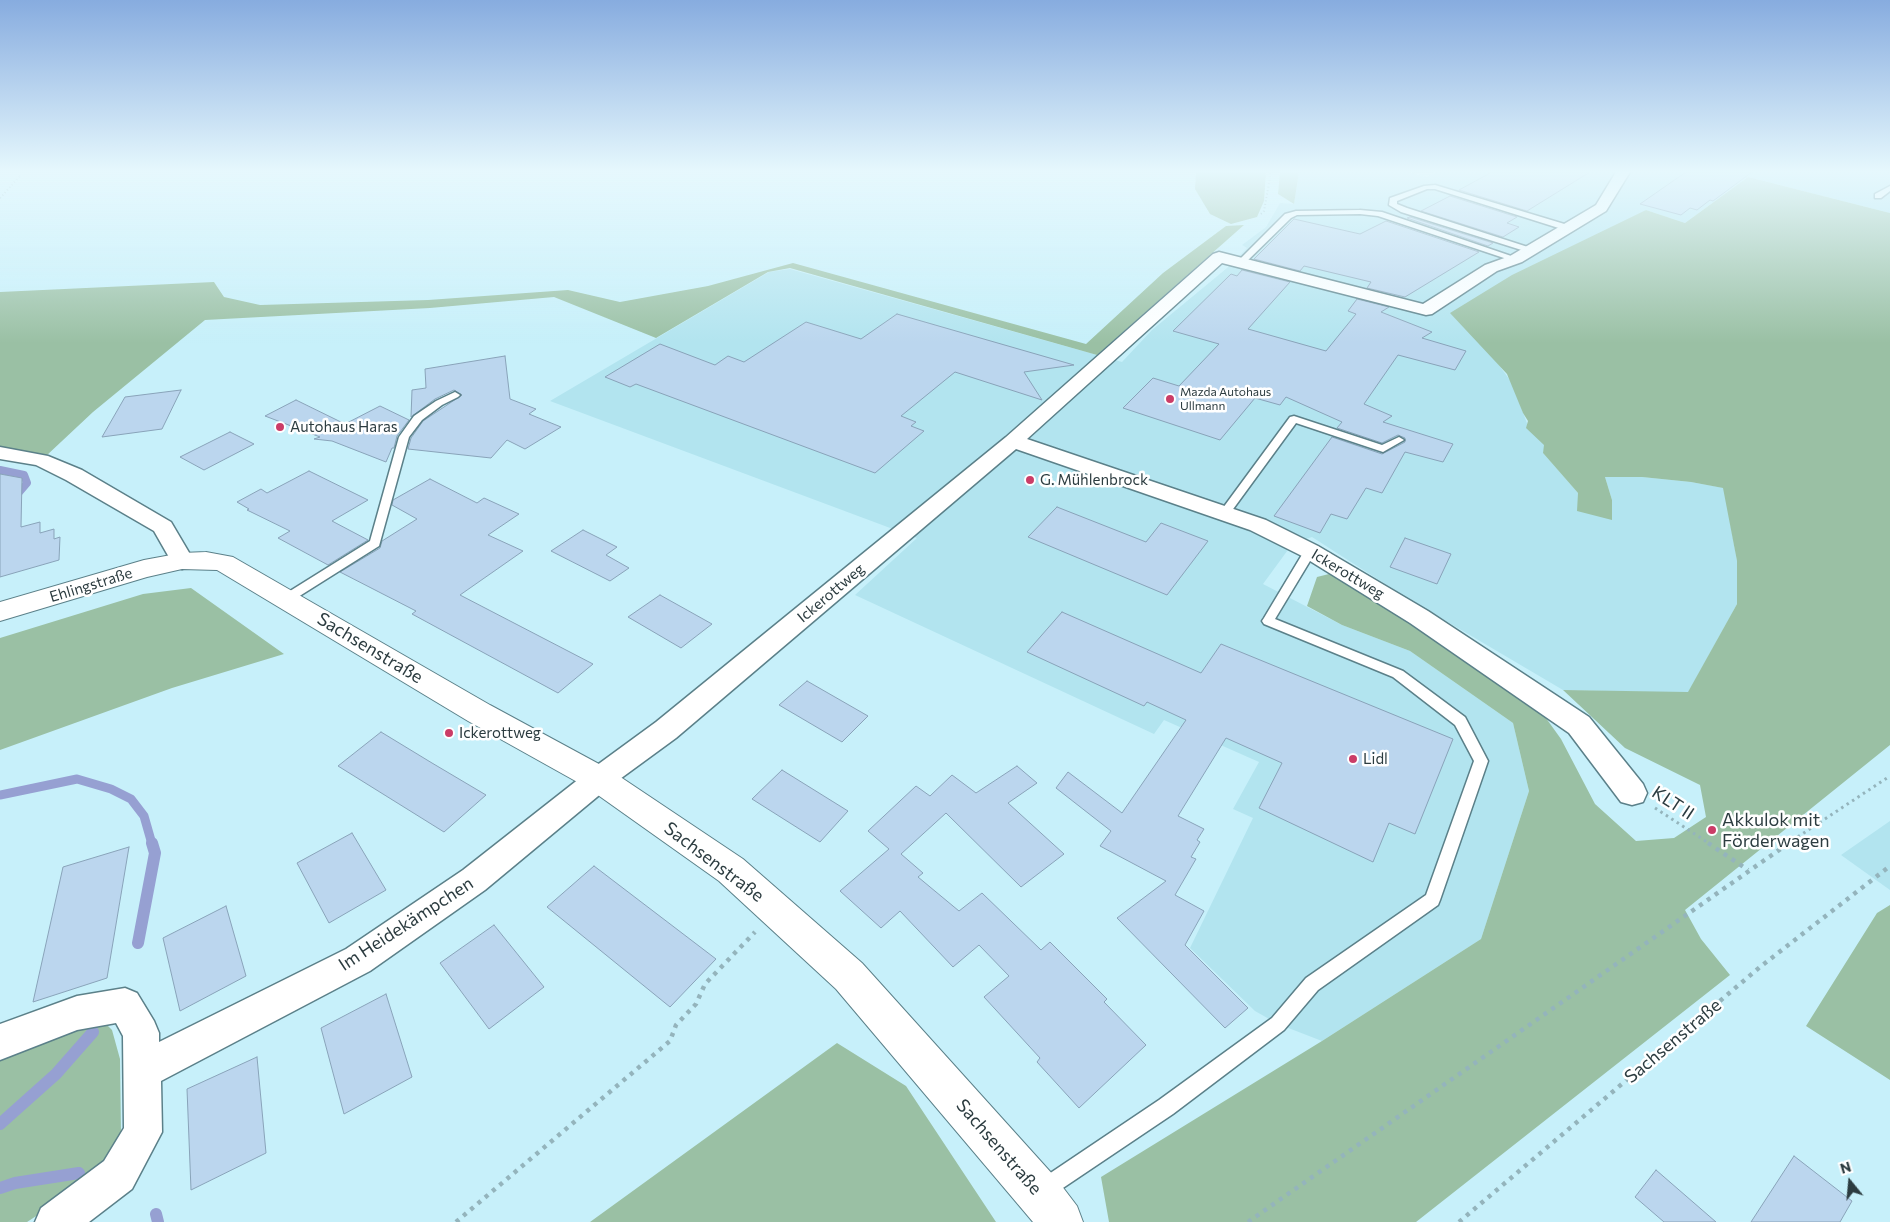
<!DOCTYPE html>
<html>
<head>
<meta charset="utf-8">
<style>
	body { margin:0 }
	#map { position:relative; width:1890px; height:1222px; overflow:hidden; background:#c7f0fa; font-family:Commissioner,sans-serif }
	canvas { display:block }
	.north { position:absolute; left:1825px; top:1157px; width:50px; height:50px; -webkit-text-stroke:4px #fff; paint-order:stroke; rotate:343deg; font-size:14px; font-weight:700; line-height:20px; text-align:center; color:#2c3c40 }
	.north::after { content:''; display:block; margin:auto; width:18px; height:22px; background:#2c3c40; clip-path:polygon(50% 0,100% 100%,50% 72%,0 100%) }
</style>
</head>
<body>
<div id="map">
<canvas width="1890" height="1222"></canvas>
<div class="north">N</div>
</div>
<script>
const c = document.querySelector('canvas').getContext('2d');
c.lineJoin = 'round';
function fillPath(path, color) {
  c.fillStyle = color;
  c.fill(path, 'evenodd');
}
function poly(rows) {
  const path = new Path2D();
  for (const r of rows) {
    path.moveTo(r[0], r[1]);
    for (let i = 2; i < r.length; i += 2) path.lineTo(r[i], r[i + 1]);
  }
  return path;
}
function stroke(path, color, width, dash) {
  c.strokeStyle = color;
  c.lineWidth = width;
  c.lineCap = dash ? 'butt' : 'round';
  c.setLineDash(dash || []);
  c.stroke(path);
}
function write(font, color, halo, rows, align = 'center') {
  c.font = font + ' Commissioner,sans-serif';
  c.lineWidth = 5;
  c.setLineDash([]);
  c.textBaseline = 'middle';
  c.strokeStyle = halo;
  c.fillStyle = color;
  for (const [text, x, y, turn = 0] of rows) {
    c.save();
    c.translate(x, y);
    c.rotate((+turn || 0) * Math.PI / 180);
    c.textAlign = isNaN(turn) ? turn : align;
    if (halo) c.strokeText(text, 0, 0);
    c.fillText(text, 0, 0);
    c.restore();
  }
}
const built = poly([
	[1299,172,1410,172,1426,177,1436,172,1890,172,1890,213,1748,177,1685,223,1646,210,1493,357,1512,383,1528,426,1545,445,1543,453,1578,493,1612,500,1605,477,1642,477,1691,482,1724,488,1737,561,1737,604,1688,693,1563,690,1407,598,1312,537,1293,543,1263,584,1342,625,1410,651,1513,723,1529,791,1481,939,1322,1041,1278,1024,1255,1011,1190,948,1253,818,1233,809,1259,762,1164,720,1154,734,855,595,917,538,550,401,769,272,790,269,1122,362,1152,330,1227,268,1247,248,1242,245,1266,227,1280,203,1294,204],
	[1890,821,1890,890,1841,855]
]);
const green = poly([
	[1196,172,1266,172,1264,201,1257,217,1231,224,1210,214,1195,189],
	[1280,172,1299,172,1294,204,1278,194],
	[1748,177,1890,213,1890,745,1685,910,1701,939,1730,975,1416,1222,1109,1222,1101,1177,1322,1041,1481,939,1529,791,1513,723,1410,651,1342,625,1307,606,1317,577,1333,573,1359,587,1538,707,1561,739,1595,804,1636,841,1674,838,1706,817,1700,785,1625,748,1563,690,1688,692,1737,604,1737,561,1723,488,1691,482,1642,477,1605,477,1612,500,1612,520,1577,511,1578,493,1543,453,1544,445,1526,428,1528,421,1523,413,1507,374,1450,313,1512,275,1646,210,1685,223],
	[1244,225,1097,355,790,268,768,272,656,338,554,297,430,308,205,320,93,412,46,456,0,448,0,292,214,282,224,297,260,305,428,300,568,290,620,302,708,286,793,263,1086,344,1163,273,1226,226],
	[191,588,284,654,172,688,0,750,0,638,143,594],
	[1890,905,1890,1080,1806,1026,1877,913],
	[104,1022,112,1030,120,1059,121,1134,93,1179,27,1222,0,1222,0,1052,83,1024],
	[837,1043,906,1086,996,1222,590,1222]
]);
const streamFar2 = poly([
	[0,470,24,475,27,483,15,497]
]);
const streamFar1 = poly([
	[0,795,77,779,111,789,131,799,144,816,152,844]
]);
const stream = poly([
	[138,943,155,853,152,843],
	[0,1124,56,1074,93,1032],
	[0,1188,15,1183,79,1173],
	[156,1214,158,1222]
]);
const building = poly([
	[1492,172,1590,172,1527,211,1459,190,1492,172],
	[1686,172,1752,172,1713,201,1710,200,1697,210,1690,208,1681,215,1640,204,1686,172],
	[1450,196,1517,217,1507,223,1519,227,1503,237,1421,211,1450,196],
	[1410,217,1493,243,1488,246,1407,218,1410,217],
	[1294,219,1360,234,1386,221,1479,252,1405,297,1367,288,1371,282,1304,266,1300,271,1254,259,1294,219],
	[1242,270,1290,282,1248,329,1326,351,1356,314,1348,311,1357,299,1389,307,1381,312,1432,332,1422,338,1466,351,1455,370,1398,355,1364,404,1392,416,1383,422,1453,444,1443,462,1405,452,1382,493,1366,488,1347,519,1331,514,1320,533,1274,516,1332,437,1382,454,1405,442,1405,438,1398,435,1382,443,1337,428,1342,422,1286,397,1280,405,1255,398,1220,440,1123,408,1153,378,1179,386,1219,344,1173,331,1231,274,1237,276,1242,270],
	[897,314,1074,365,1024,372,1042,400,955,372,901,416,916,422,911,426,924,431,875,473,636,384,630,387,605,377,660,344,715,365,728,356,744,362,806,322,861,339,897,314],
	[505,356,510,399,536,409,529,414,561,427,525,449,507,440,491,458,408,449,411,438,423,421,462,395,454,390,435,399,411,417,412,390,426,388,425,369,505,356],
	[181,390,162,429,102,437,125,397,181,390],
	[296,400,345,424,380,406,409,420,397,436,394,448,392,448,386,462,332,441,314,439,320,437,265,416,296,400],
	[230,432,254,444,204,470,180,457,230,432],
	[309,471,368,500,332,521,368,540,328,565,278,538,290,531,247,510,249,509,237,502,261,489,267,493,309,471],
	[0,474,22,478,21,527,40,522,40,533,54,529,54,539,60,537,59,560,0,577,0,474],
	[430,479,477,503,484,498,519,514,488,535,523,551,460,595,593,664,558,693,412,614,416,611,340,572,380,548,382,541,417,519,392,505,393,500,430,479],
	[1057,507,1146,542,1161,523,1208,541,1167,595,1028,537,1057,507],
	[583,530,617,547,606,555,629,568,610,581,551,551,583,530],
	[1405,538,1451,554,1437,584,1390,567,1405,538],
	[660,595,712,624,681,648,628,617,660,595],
	[1062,612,1201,673,1221,644,1453,739,1415,834,1389,823,1373,862,1259,808,1282,763,1226,738,1178,816,1204,829,1197,840,1200,842,1191,857,1196,859,1175,895,1204,911,1185,945,1248,1008,1225,1028,1117,918,1166,881,1100,846,1111,831,1056,788,1068,772,1122,813,1186,720,1147,702,1144,706,1027,652,1062,612],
	[807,681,868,716,842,742,779,705,807,681],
	[381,732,432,763,486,795,444,832,338,766,381,732],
	[1017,766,1037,783,1008,803,1064,854,1021,887,946,813,901,854,923,873,918,877,959,911,982,893,1041,950,1050,942,1107,999,1104,1002,1146,1045,1079,1108,1037,1062,1040,1058,984,997,1009,976,979,945,953,967,900,911,881,928,840,891,889,849,868,831,916,786,930,796,952,775,976,793,1017,766],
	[782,770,848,811,820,842,752,799,782,770],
	[352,833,386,890,329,923,297,863,352,833],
	[129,847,107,978,33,1002,63,867,129,847],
	[594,866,716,959,670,1007,547,907,594,866],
	[226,906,246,976,180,1011,163,938,226,906],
	[494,925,544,987,489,1029,440,963,494,925],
	[386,994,412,1077,344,1114,321,1028,386,994],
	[257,1057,266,1153,191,1190,187,1089,257,1057],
	[1794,1156,1852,1201,1840,1222,1751,1222,1794,1156],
	[1656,1170,1716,1222,1664,1222,1635,1197,1656,1170]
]);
const pathFar2 = poly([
	[0,198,21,175,16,172],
	[1261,214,1264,211,1271,172]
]);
const pathFar1 = poly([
	[1655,808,1710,844],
	[1787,844,1890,776]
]);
const path = poly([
	[1708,843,1748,870],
	[456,1222,670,1041,676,1025,696,1004,705,984,755,932],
	[1248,1222,1789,843],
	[1459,1222,1760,967,1890,866]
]);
const lane = poly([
	[1435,185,1571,226,1572,228,1565,230,1435,189,1427,189,1397,201,1397,204,1407,208,1534,249,1534,253,1531,253,1401,212,1389,205,1390,198,1424,186,1435,185],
	[1890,186,1890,191,1881,198,1875,198,1875,194,1890,186],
	[1360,210,1382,212,1520,259,1513,261,1378,216,1360,214,1297,215,1291,218,1243,265,1236,263,1285,214,1296,211,1360,210],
	[455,392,460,395,458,397,442,405,422,420,409,437,379,546,290,602,282,602,280,599,282,596,370,541,399,437,414,416,436,401,455,392],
	[1294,416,1382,445,1399,437,1404,440,1383,452,1296,423,1228,516,1220,516,1218,514,1220,512,1290,417,1294,416],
	[1310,547,1316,551,1275,619,1403,671,1465,717,1488,761,1440,900,1438,905,1318,990,1284,1030,1173,1114,1051,1196,1044,1199,1037,1196,1034,1189,1037,1182,1159,1100,1272,1018,1306,978,1426,895,1474,761,1455,725,1393,677,1264,624,1262,621,1264,618,1306,548,1310,547]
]);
const street = poly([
	[1616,172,1630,172,1606,211,1522,262,1497,271,1432,314,1426,315,1222,263,1027,439,1266,520,1318,546,1428,611,1589,717,1643,784,1647,793,1643,802,1632,805,1621,802,1569,733,1410,623,1302,556,1250,530,1016,449,676,738,609,787,485,890,370,971,161,1081,162,1132,132,1189,89,1222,35,1222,41,1208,104,1161,124,1128,123,1036,116,1023,77,1030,0,1060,0,1024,77,996,125,988,137,993,154,1021,159,1033,159,1042,346,949,463,870,589,771,656,722,1006,437,1213,254,1219,252,1423,304,1485,265,1510,256,1596,205,1616,172],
	[0,447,48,456,82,470,171,522,194,561,190,566,182,569,174,566,154,531,66,480,36,465,0,459,0,447]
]);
const secondary = poly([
	[206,552,233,557,490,705,610,770,743,859,862,963,1055,1177,1077,1206,1083,1222,1033,1222,836,989,719,881,588,788,468,721,217,570,182,569,147,577,0,621,0,602,144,560,182,553,206,552]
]);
const markers = [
	[1170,399,5,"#cb3d67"],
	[280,427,5,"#cb3d67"],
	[1030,480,5,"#cb3d67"],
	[449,733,5,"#cb3d67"],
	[1353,759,5,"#cb3d67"],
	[1712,830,5,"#cb3d67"]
];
const farPoinames = [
	["Mazda Autohaus",1180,392],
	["Ullmann",1180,406]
];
const poiNames = [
	["Autohaus Haras",290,427],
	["G. Mühlenbrock",1040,480],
	["Ickerottweg",459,733],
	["Lidl",1363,759]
];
const streetNames = [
	["Ickerottweg",1348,574,31],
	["Ehlingstraße",91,585,-17],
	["Ickerottweg",831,593,-40]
];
const nearStreetnames = [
	["Sachsenstraße",370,648,31],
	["KLT II",1673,803,33],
	["Sachsenstraße",714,862,37],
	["Im Heidekämpchen",406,924,-33],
	["Sachsenstraße",1673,1041,-40],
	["Sachsenstraße",999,1147,49]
];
const nearPoinames = [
	["Akkulok mit",1722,820],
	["Förderwagen",1722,841]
];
fillPath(built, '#b2e4ef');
fillPath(green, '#9ac0a4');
stroke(streamFar2, '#96a0d2', 8);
stroke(streamFar1, '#96a0d2', 9);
stroke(stream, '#96a0d2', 12);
fillPath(building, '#bbd6ee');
stroke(building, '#89a3b9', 1);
stroke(lane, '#5b8089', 3);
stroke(street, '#5b8089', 3);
stroke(secondary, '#5b8089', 2);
stroke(pathFar2, '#94b4bc', 2, [1, 2.5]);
stroke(pathFar1, '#94b4bc', 3, [2.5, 4]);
stroke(path, '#94b4bc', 4.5, [4, 5.5]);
fillPath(lane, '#fff');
fillPath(street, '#fff');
fillPath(secondary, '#fff');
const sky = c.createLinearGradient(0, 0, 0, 343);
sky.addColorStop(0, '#87acdf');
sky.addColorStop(0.5, '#e6f8fd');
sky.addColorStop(1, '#e6f8fd00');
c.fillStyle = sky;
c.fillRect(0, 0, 1890, 343);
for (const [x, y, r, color] of markers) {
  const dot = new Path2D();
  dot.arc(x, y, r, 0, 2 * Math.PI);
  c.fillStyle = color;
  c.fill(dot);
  stroke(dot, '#fff', 2);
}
write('12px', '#2c3c40', '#fff', farPoinames, 'left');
write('15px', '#2c3c40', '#fff', poiNames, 'left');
write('15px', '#2c3c40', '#fff', streetNames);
write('18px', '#2c3c40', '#fff', nearStreetnames);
write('18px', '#2c3c40', '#fff', nearPoinames, 'left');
</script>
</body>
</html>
